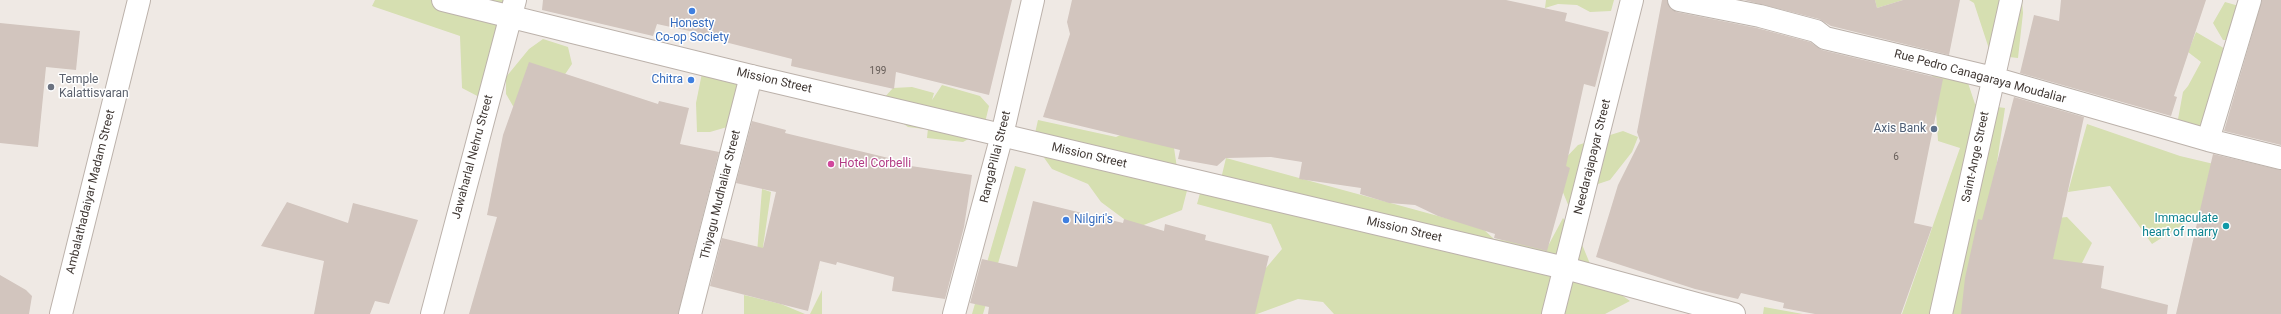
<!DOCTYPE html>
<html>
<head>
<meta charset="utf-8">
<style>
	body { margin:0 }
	canvas { display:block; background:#efe9e4 }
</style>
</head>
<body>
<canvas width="2281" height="314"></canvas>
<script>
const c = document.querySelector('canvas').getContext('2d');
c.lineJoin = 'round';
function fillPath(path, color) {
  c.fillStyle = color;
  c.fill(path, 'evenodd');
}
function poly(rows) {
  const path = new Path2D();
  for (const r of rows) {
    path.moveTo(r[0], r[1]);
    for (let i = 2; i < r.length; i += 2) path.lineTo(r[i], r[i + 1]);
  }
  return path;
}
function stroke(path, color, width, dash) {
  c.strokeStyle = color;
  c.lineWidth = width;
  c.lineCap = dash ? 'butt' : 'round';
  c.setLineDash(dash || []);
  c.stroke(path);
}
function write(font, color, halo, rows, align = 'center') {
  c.font = font + ' Roboto,sans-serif';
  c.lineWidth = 3;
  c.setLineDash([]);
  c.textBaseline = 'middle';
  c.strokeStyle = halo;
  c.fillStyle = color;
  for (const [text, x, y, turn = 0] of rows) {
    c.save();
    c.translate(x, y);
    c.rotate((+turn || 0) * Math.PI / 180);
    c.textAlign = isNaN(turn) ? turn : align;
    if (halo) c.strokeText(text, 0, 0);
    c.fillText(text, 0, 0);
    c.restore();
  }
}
const green = poly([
	[375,0,511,0,485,100,462,88,460,36,372,6],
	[1546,0,1614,0,1611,11,1590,12,1577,5,1558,4,1545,8],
	[1875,0,1903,0,1877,8],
	[1969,0,2022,0,2023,13,2018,58,1991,55,1974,3],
	[2225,2,2253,10,2258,22,2248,40,2223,40,2213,23],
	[2196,32,2239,57,2201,138,2190,146,2176,130,2183,92,2188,86,2201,62,2188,52],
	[543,39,568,47,572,64,551,95,535,113,513,106,506,94,506,77,529,49],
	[1938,70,1966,77,1975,104,2005,108,1991,203,1964,314,1902,314,1960,148,1938,141,1936,111,1923,87],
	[702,73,739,84,734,125,710,132,697,132,696,103],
	[942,85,980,96,989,106,983,131,963,142,927,138,930,108,924,129,908,127,892,116,883,99,893,88,912,87,934,93,932,100],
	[1038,120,1116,137,1145,124,1173,141,1177,168,1190,179,1182,210,1136,228,1101,202,1088,184,1052,169,1033,142],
	[2087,124,2180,156,2218,165,2218,215,2187,222,2152,244,2110,186,2068,192],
	[1623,131,1638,137,1632,152,1610,180,1598,184,1581,206,1569,207,1560,185,1560,164,1578,145],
	[1226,158,1482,228,1494,239,1548,246,1563,218,1581,242,1595,276,1630,301,1605,314,1334,314,1323,302,1298,299,1257,314,1251,314,1244,294,1282,249,1271,224,1197,204,1204,179,1220,183],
	[1015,166,1026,169,983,314,972,314],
	[762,189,771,192,763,247,819,268,799,285,757,253],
	[2067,217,2092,243,2080,267,2025,270,2028,221],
	[822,290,822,314,810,314],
	[744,295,781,304,805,314,744,314],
	[1764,307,1803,314,1763,314]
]);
const building = poly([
	[543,0,1012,0,989,95,896,72,894,89,791,66,792,59,717,40,717,37,657,24,653,36,542,10],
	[1072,0,1506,0,1567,13,1565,21,1609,32,1595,87,1584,84,1566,166,1570,168,1547,251,1494,238,1495,234,1438,216,1415,205,1389,203,1360,194,1361,188,1299,179,1302,162,1271,157,1226,158,1217,166,1178,159,1180,150,1043,117,1070,34,1067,22],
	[1662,0,1667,0,1671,9,1677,12,1757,28,1810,42,1822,50,1943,79,1914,223,1932,227,1901,314,1815,314,1783,308,1784,303,1741,293,1738,299,1695,289,1596,257,1618,185,1640,141,1637,132],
	[1744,0,1875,0,1877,8,1903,0,1960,0,1949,55,1831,26,1819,19],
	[2061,0,2206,0,2174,96,2177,97,2171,116,2020,73,2034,15,2059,21],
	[2262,0,2281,0,2281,145,2224,131],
	[0,23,80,31,76,70,46,67,38,147,0,143],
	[529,62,658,104,659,101,689,108,680,144,719,152,678,314,469,314,497,217,487,215,503,135],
	[2014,97,2084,117,2053,259,2104,266,2101,288,2168,305,2167,314,1961,314,1965,278,1978,219,1982,220],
	[752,121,786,130,785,133,905,162,904,165,972,175,964,227,945,299,892,291,894,277,837,262,836,265,820,261,808,311,710,286,722,238,763,248,776,192,736,183],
	[2213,154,2281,170,2281,314,2176,314],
	[1033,201,1123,223,1124,219,1164,231,1165,224,1206,235,1205,240,1269,256,1255,314,988,314,989,307,970,303,982,259,1017,267],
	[287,202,348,223,353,203,418,220,389,304,375,301,370,314,314,314,324,261,261,246],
	[0,275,26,290,32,296,29,314,0,314]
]);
const minor = poly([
	[1679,0,1760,16,1816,31,1825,38,1993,78,2208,140,2281,158],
	[2208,140,2250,0],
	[61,314,139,0],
	[690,314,751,76],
	[954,314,1002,135,1033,0],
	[1941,314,2011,0]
]);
const tertiary = poly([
	[443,0,751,76,1565,268,1734,314],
	[432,314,515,0],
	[1553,314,1632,0]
]);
const markers = [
	[692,11,4,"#3f7fe0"],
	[691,80,4,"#3f7fe0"],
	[51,87,4,"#6b7280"],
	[1934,129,4,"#5c6f8a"],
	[831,164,4,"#d1479c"],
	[1066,220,4,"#3f7fe0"],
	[2226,226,4,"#0f9aa8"]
];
const numberNames = [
	["199",878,71],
	["6",1896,157]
];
const shopNames = [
	["Honesty",692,24],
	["Co-op Society",692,38],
	["Chitra",683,80,"right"],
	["Nilgiri's",1074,220,"left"]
];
const streetNames = [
	["Rue Pedro Canagaraya Moudaliar",1980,77,15],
	["Mission Street",774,81,13],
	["Mission Street",1089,156,13],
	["Jawaharlal Nehru Street",473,157,-75],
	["RangaPillai Street",996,157,-76],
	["Needarajapayar Street",1593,157,-76],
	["Saint-Ange Street",1976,157,-78],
	["Ambalathadaiyar Madam Street",91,192,-76],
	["Thiyagu Mudhaliar Street",721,195,-76],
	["Mission Street",1404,230,13]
];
const worshipNames = [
	["Temple",59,80],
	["Kalattisvaran",59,94]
];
const serviceNames = [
	["Axis Bank",1926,129]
];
const hotelNames = [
	["Hotel Corbelli",839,164]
];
const cultureNames = [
	["Immaculate",2218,219],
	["heart of marry",2218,233]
];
fillPath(green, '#d6dfb1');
fillPath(building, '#d2c5be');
stroke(minor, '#bcb2ab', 24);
stroke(tertiary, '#bcb2ab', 24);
stroke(minor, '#fff', 22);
stroke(tertiary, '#fff', 22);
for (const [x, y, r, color] of markers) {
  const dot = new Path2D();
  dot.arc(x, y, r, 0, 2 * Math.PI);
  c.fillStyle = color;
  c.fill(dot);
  stroke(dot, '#fff', 1.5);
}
write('10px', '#655c57', null, numberNames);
write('12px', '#366cbe', '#fff', shopNames);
write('12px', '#413935', '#fff', streetNames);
write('12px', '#5b616d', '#fff', worshipNames, 'left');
write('12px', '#4e5e75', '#fff', serviceNames, 'right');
write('12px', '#b23c85', '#fff', hotelNames, 'left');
write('12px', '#0d838f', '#fff', cultureNames, 'right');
</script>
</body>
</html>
